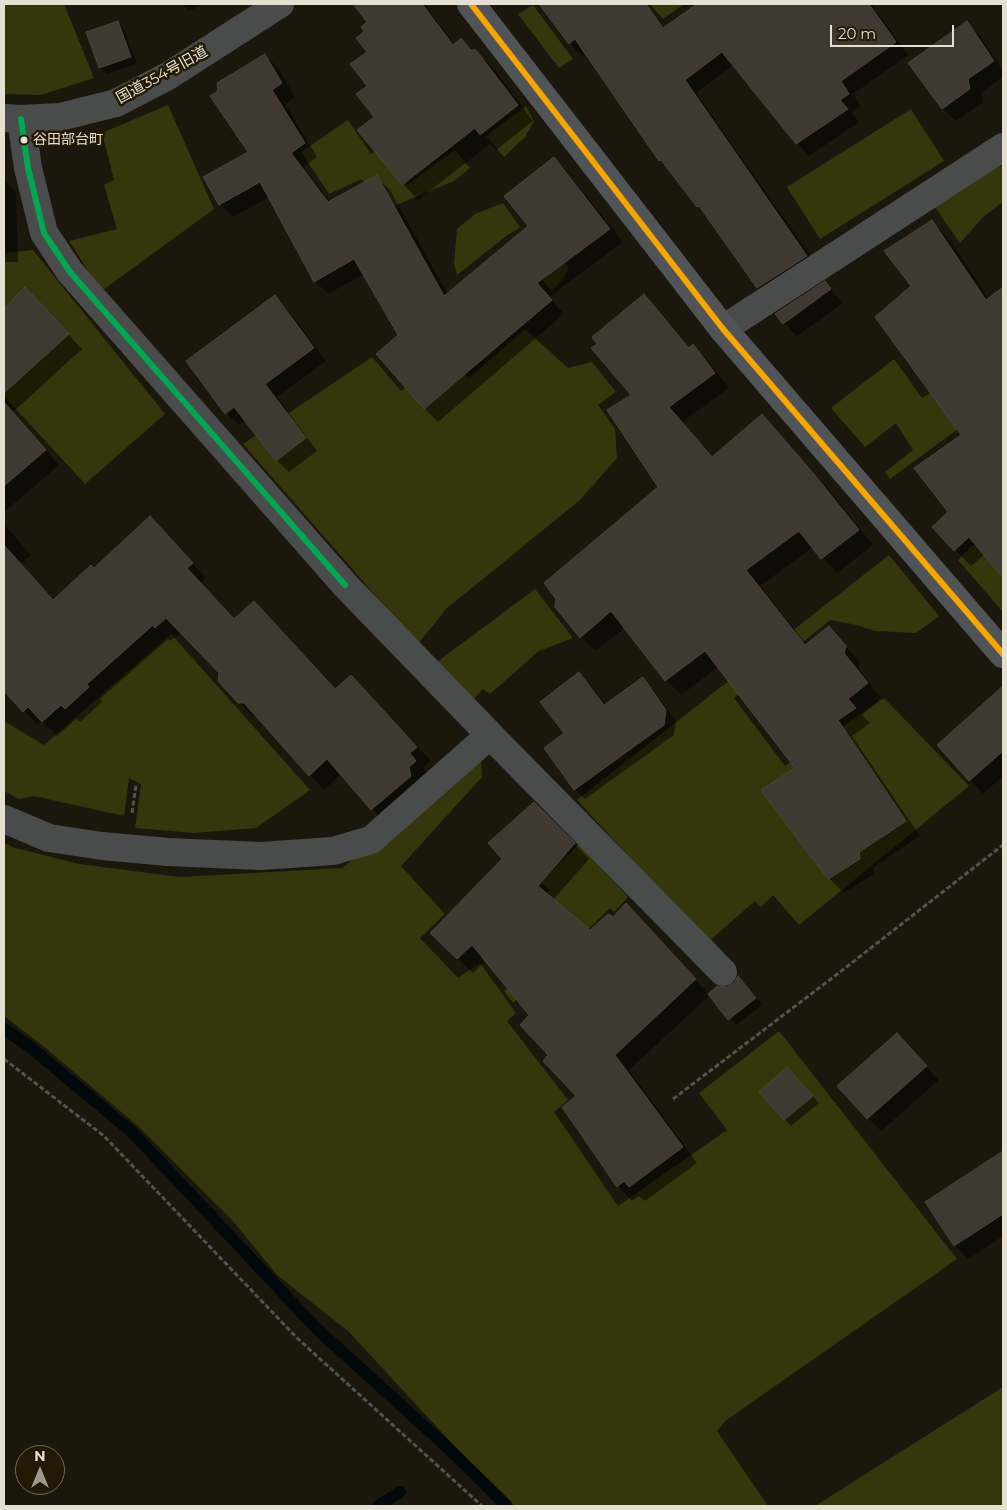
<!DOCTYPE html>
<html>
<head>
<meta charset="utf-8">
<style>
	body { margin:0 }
	#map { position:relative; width:1007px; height:1510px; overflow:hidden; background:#1c170c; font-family:Montserrat,sans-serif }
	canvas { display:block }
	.frame { position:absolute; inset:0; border:5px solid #e6e0d3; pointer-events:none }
	.north { position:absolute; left:15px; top:1445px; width:50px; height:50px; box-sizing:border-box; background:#231905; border:1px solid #716957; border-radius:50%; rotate:0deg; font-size:14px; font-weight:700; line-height:20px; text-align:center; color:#e6e0d3 }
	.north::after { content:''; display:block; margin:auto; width:18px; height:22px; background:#9f9a8d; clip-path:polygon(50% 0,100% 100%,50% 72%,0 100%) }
	.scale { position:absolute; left:830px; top:25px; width:124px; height:22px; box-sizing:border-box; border:2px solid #e6e0d3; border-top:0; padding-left:6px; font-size:15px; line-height:18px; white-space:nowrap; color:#e6e0d3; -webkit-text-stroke:4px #231905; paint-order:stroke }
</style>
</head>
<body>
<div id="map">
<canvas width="1007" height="1510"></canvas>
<div class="frame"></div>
<div class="north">N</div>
<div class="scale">20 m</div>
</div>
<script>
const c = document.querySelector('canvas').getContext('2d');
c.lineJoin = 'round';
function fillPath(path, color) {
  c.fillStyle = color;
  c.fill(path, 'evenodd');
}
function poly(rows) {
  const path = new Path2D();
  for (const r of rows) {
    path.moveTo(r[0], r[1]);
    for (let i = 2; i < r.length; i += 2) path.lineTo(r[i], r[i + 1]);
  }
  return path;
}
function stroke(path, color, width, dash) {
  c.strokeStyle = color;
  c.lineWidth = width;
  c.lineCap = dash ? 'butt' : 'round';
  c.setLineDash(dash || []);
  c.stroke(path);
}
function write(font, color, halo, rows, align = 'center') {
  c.font = font + ' Montserrat,"Noto Sans JP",sans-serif';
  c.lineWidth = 5;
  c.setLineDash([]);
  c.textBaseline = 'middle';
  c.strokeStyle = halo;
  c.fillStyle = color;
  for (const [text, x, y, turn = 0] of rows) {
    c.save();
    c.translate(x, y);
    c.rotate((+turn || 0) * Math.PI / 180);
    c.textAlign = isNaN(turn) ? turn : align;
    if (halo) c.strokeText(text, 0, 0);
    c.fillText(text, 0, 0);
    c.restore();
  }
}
const green = poly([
	[4,4,64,4,94,78,41,95,4,94],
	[650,4,684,4,663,19],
	[533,5,573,59,559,68,518,14],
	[168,105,214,209,103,290,92,277,69,241,117,229,104,185,114,180,102,133],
	[526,106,534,121,525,137,504,157,486,136],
	[911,109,944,161,820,239,787,187],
	[348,120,371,154,379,149,407,185,455,150,470,168,454,181,382,211,362,179,329,194,301,152],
	[1000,164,1003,170,1003,202,984,216,960,243,934,206],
	[503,203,520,227,505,237,457,275,454,264,457,229,475,214],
	[536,223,569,268,564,277,552,291,511,244],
	[33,250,165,414,85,484,4,396,4,253],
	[525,329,568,368,592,362,616,392,598,405,615,429,617,458,580,500,446,609,418,644,243,444,372,357,401,391,448,352,469,378],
	[894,359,922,398,953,378,967,394,1003,367,1003,396,890,479,885,472,913,450,896,423,865,447,831,408],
	[1003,523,1003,612,958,560,971,547],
	[889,555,939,616,916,633,875,631,857,625,830,620,734,698,785,766,884,698,969,786,799,925,773,895,761,907,755,901,708,942,577,800],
	[535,589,573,638,539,651,490,694,483,689,472,701,437,662],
	[171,634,310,790,256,828,194,833,135,828,141,784,129,778,124,816,34,796,19,799,4,791,4,721,44,745],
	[481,757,482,777,401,866,445,914,420,938,458,978,480,963,516,1013,507,1021,568,1100,554,1112,618,1206,727,1130,699,1093,779,1031,957,1259,725,1421,717,1431,768,1506,510,1506,348,1331,277,1275,232,1220,139,1127,42,1045,4,1016,4,842,12,847,79,864,180,877,342,868],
	[579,844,628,897,614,912,610,908,513,1003,504,991,528,972,544,896,550,890,541,882],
	[1003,1387,1003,1506,815,1506]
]);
const shadow = poly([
	[182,4,204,4,189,11],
	[355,4,424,4,455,45,461,40,473,51,475,51,492,67,533,121,496,150,490,144,418,200,403,184,376,117,369,86,369,52,366,32,369,23],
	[540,4,630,4,638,15,648,8,665,28,699,4,871,4,908,55,853,94,861,106,852,113,859,122,809,156,797,143,733,65,696,93,819,268,771,300,758,287,708,217,698,207,670,170,660,161,586,53,582,56,570,43],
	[118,22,124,29,137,64,107,74,100,68,88,33],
	[966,23,980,36,1003,71,1003,77,981,93,983,102,956,121,942,108],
	[265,55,278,68,295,97,285,104,317,157,303,167,330,202,376,177,390,190,448,295,530,226,554,159,567,172,623,242,549,297,564,314,438,422,425,409,378,354,399,336,364,274,328,294,315,281,269,197,233,217,220,204,250,153],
	[4,179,16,192,18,262,4,262],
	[932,222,948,238,989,299,1003,289,1003,576,985,554,971,566,955,550,950,512,962,436,913,286],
	[825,283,843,303,797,336,784,323],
	[25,288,82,349,13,412,59,465,4,512,4,310],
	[644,296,659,311,690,348,693,346,708,361,729,388,682,422,713,458,762,415,776,430,829,490,873,545,837,573,813,547,760,586,807,645,828,628,860,662,858,668,881,698,862,715,870,723,852,736,920,836,873,867,874,874,844,893,829,878,796,768,718,667,681,695,666,680,625,627,596,651,581,637,660,487,632,395],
	[275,297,287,309,326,361,277,397,317,451,289,472,276,460,246,420,239,425,226,413],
	[4,524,31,555,20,564,54,601,94,569,164,532,206,578,200,583,234,620,336,691,365,691,431,761,423,768,429,776,386,823,372,809,341,774,324,790,258,717,253,716,239,702,221,673,181,632,170,641,168,639,100,699,102,702,80,722,76,719,57,736,42,721,38,725,4,689],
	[579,673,590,684,606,705,643,679,653,689,676,722,674,735,585,799,575,789,566,733],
	[990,700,1003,713,1003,776,983,794,938,745],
	[534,803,589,859,553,900,590,932,613,919,641,920,709,994,734,984,738,978,762,1005,736,1025,710,995,629,1070,697,1163,645,1201,639,1196,632,1201,618,1186,578,1097,550,1055,531,1015,486,960,473,973,431,933,504,859],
	[910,1048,939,1080,881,1131,868,1118],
	[794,1075,819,1103,791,1126,761,1092],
	[1003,1152,1003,1236,968,1259,955,1246,927,1202]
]);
const stream = poly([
	[4,1029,29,1046,133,1133,317,1329,446,1446,507,1506],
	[378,1506,400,1492]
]);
const building = poly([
	[353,4,422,4,453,45,461,38,471,50,476,50,518,105,480,135,475,128,402,185,357,130,374,117,356,94,367,86,350,64,367,52,356,38,364,32,361,27,367,22,353,4],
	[539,4,646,4,663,28,697,4,869,4,896,42,841,81,849,94,840,100,848,109,796,144,722,52,685,80,807,256,757,288,699,206,697,207,661,160,659,161,575,39,569,44,539,4],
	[118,21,131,57,99,68,86,32,118,21],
	[967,21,994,61,968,79,970,89,942,109,908,63,967,21],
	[265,54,282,83,272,90,305,143,291,153,328,202,377,175,444,296,528,226,504,196,554,157,610,229,537,283,552,300,424,409,376,354,398,335,354,259,314,282,260,182,219,205,203,177,248,152,210,96,218,91,217,83,265,54],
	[932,220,986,300,1003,287,1003,578,969,537,954,551,932,527,948,512,914,468,961,435,875,317,911,286,884,251,932,220],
	[825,281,831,289,783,324,775,314,825,281],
	[25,287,69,334,4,393,4,309,25,287],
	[644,294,689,348,693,344,715,373,669,407,712,457,762,414,814,474,859,530,821,559,799,531,746,570,805,645,829,626,846,646,844,653,868,683,848,699,856,708,838,720,906,821,859,852,860,859,828,879,761,790,795,768,705,651,665,681,611,611,580,638,555,607,556,599,544,583,658,487,607,410,631,395,591,348,597,344,592,337,644,294],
	[275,295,314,348,265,384,306,438,276,461,234,407,225,414,186,361,275,295],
	[4,402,46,450,4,486,4,402],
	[150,516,193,563,187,568,234,619,254,601,335,689,351,675,417,747,410,753,416,761,409,767,411,776,371,810,327,759,309,776,244,703,238,703,218,681,219,673,166,618,155,628,153,625,87,684,89,687,65,709,61,705,42,722,28,707,23,712,4,691,4,545,53,600,91,565,94,568,150,516],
	[579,672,604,705,643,677,666,710,664,725,574,790,544,748,564,733,540,702,579,672],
	[1003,686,1003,751,969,781,937,745,1003,686],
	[534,802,575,843,538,886,590,930,608,914,613,917,626,903,696,979,615,1055,683,1147,629,1187,624,1181,617,1187,562,1107,576,1096,543,1061,548,1055,520,1025,529,1015,472,945,457,959,430,933,502,859,488,843,534,802],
	[738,976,756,998,728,1020,708,994,717,986,726,987,734,983,738,976],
	[897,1033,927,1066,867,1119,837,1086,897,1033],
	[787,1067,813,1096,784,1120,759,1092,787,1067],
	[1003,1151,1003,1214,954,1246,925,1202,1003,1151]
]);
const path = poly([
	[132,813,136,785],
	[4,1059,104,1136,297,1338,482,1506],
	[673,1099,840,972,1003,845]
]);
const minor = poly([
	[4,118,21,119,60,117,116,103,168,76,280,4],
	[21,119,28,168,44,233,70,272,345,585,490,735,723,972],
	[723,329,1003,147],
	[4,819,49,838,102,846,168,852,261,856,333,851,371,840,490,735]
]);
const major = poly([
	[471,4,723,329,1003,654]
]);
const bus1 = poly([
	[471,4,723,329,1003,654]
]);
const bus2 = poly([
	[21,119,28,168,44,233,70,272,345,585]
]);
const markers = [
	[24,140,4.5,"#e6e0d3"]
];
const busNames = [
	["谷田部台町",33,140]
];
const streetNames = [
	["国道354号旧道",162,75,-29]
];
fillPath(green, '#36360c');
fillPath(shadow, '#0007');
stroke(stream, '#03090a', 12);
fillPath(building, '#3f3931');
stroke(building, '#4b443c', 1);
stroke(path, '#52524e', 3, [5, 2.5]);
stroke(minor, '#494c4b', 28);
stroke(major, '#515456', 28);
stroke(bus1, '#f7a600', 6);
stroke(bus2, '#00a651', 6);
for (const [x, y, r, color] of markers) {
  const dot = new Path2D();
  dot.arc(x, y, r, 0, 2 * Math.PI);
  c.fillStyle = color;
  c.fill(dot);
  stroke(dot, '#231905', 2);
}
write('14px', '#e6e0d3', '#231905', busNames, 'left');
write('15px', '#e6e0d3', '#231905', streetNames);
</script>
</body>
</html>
